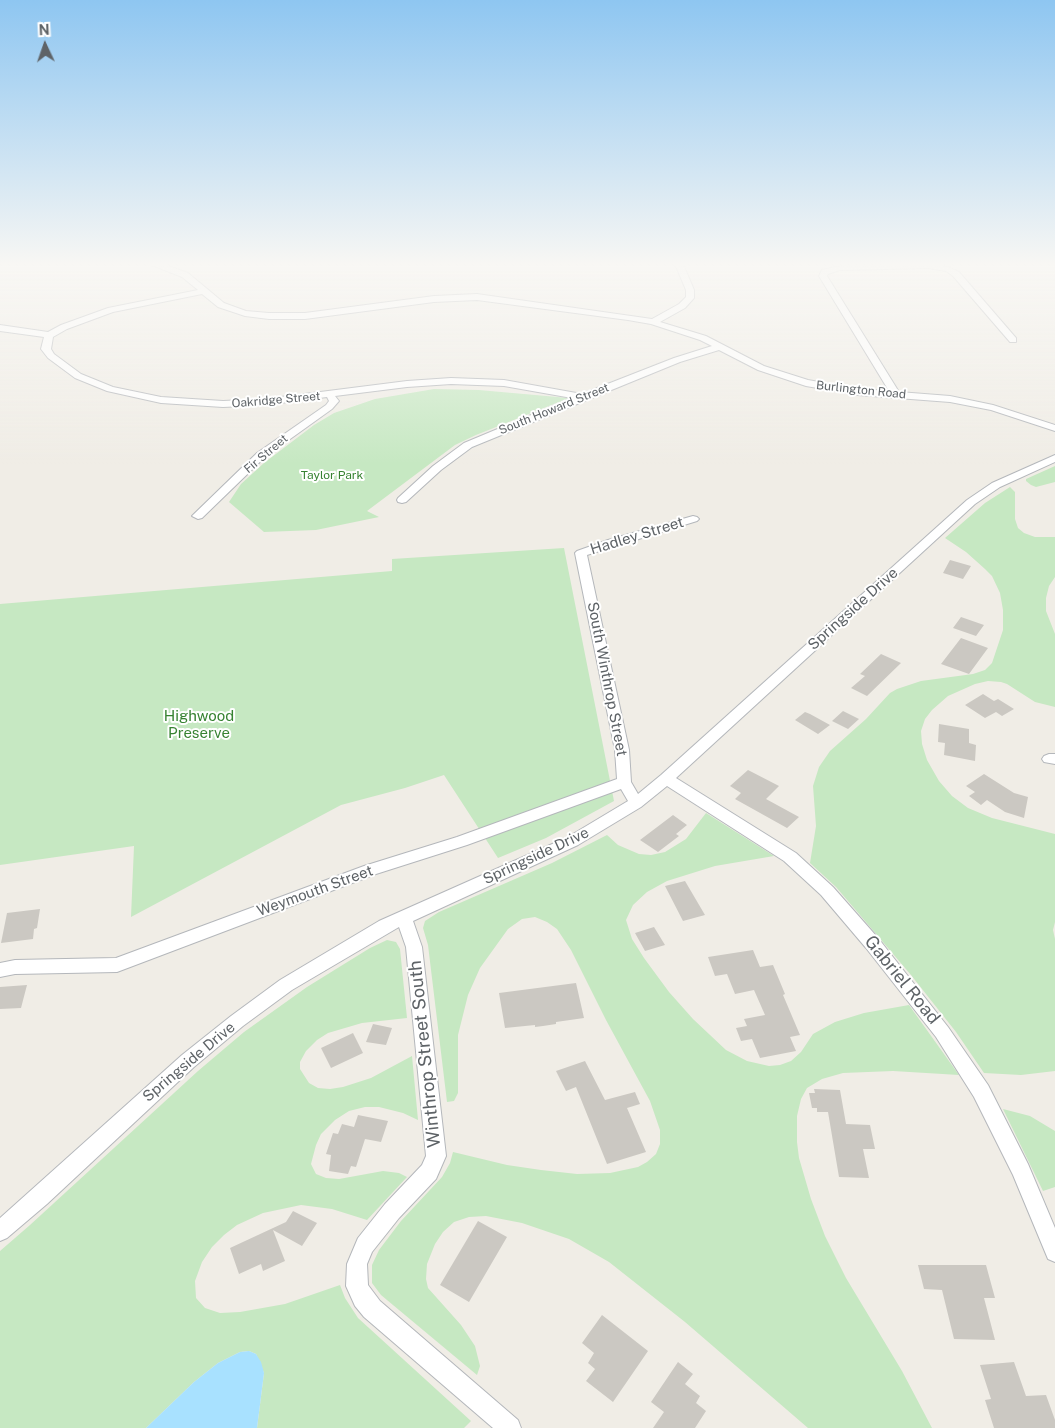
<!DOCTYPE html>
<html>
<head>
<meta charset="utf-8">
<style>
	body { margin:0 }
	#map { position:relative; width:1055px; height:1428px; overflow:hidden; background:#f0ede6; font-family:"Public Sans",sans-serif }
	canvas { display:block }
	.north { position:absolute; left:20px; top:20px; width:50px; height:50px; -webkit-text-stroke:4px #fff; paint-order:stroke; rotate:357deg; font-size:14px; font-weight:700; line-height:20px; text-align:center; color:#5e6367 }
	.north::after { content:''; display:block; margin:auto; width:18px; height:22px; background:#5e6367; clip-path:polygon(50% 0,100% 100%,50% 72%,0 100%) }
</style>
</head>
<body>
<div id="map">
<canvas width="1055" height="1428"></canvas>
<div class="north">N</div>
</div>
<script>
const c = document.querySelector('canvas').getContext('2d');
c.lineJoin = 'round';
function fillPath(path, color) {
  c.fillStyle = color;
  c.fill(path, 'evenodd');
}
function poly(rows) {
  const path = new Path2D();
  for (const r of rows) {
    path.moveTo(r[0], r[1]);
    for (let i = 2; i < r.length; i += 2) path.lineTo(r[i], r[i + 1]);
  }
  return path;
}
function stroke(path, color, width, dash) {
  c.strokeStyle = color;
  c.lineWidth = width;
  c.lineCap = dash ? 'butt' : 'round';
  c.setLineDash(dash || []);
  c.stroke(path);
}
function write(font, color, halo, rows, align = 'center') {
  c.font = font + ' "Public Sans",sans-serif';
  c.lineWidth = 4;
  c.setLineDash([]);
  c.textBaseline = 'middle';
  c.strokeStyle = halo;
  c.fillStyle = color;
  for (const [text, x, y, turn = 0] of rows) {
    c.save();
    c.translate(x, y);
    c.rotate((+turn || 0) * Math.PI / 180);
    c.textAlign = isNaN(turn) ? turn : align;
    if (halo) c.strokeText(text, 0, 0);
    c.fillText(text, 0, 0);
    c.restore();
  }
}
const green = poly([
	[434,389,479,390,569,398,476,435,455,445,367,511,379,517,316,530,264,532,229,502,241,484,264,463,314,425,334,413,375,399],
	[1055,466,1055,482,1036,487,1031,485,1026,481,1026,479],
	[1010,487,1015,492,1015,519,1018,528,1024,533,1035,537,1055,537,1055,577,1049,586,1046,598,1046,611,1055,634,1055,707,1035,702,1007,684,1001,682,988,681,975,684,948,696,932,710,925,719,921,731,922,744,927,760,939,781,952,796,968,808,992,818,1055,834,1055,922,1053,930,1055,939,1055,1071,1021,1075,984,1073,956,1032,911,975,836,887,810,863,816,826,813,786,819,767,830,751,866,719,890,693,897,689,921,681,973,674,985,670,992,663,1003,630,1003,610,1000,593,992,576,985,569,966,552,945,538,985,503],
	[564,548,614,801,546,838,498,858,444,775,405,788,341,805,131,917,134,846,0,865,0,604,392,571,392,559],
	[706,813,774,856,715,866,667,881,647,892,633,905,626,920,632,939,644,958,669,992,693,1019,726,1050,747,1061,769,1066,780,1065,791,1061,801,1052,813,1034,835,1022,864,1013,909,1005,959,1075,893,1071,843,1073,822,1079,807,1088,801,1099,797,1116,797,1142,799,1158,811,1199,825,1236,846,1278,902,1371,932,1428,808,1428,685,1322,609,1262,569,1239,522,1223,486,1216,469,1217,454,1222,443,1232,435,1244,427,1264,426,1279,428,1288,461,1325,475,1346,480,1366,477,1375,381,1295,372,1283,372,1265,379,1250,401,1221,442,1177,450,1163,453,1152,507,1165,541,1170,577,1174,610,1173,638,1167,647,1162,656,1154,660,1144,660,1130,650,1101,606,1020,571,950,557,929,547,922,535,917,522,919,508,929,480,968,468,995,458,1035,458,1093,454,1101,447,1102,428,945,423,928,425,921,439,912,552,863,607,835,618,845,639,854,651,855,665,852,686,839],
	[387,940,396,942,400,949,407,1018,362,1023,328,1033,317,1040,306,1051,300,1062,300,1069,309,1083,318,1088,330,1089,343,1087,371,1078,412,1056,418,1120,403,1113,379,1107,365,1107,349,1111,335,1120,321,1134,316,1145,311,1164,316,1174,326,1178,339,1179,383,1171,399,1173,407,1177,367,1220,332,1209,301,1205,263,1213,237,1225,224,1235,212,1247,202,1262,195,1281,196,1298,205,1308,220,1313,240,1312,285,1304,340,1285,345,1298,358,1318,471,1421,464,1428,257,1428,264,1373,256,1354,249,1351,240,1352,218,1363,194,1382,146,1428,0,1428,0,1251,30,1225,198,1071,244,1032,307,987,370,948],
	[1003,1109,1030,1116,1055,1131,1055,1187,1043,1191]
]);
const water = poly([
	[249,1351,256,1354,261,1362,264,1373,257,1428,146,1428,194,1382,218,1363,240,1352]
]);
const building = poly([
	[950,560,971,566,963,579,943,573],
	[961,617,984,625,976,636,953,628],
	[961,638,988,648,969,674,941,664],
	[881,654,901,663,867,696,851,688,865,676,860,674],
	[983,694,994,701,998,699,1014,709,1002,716,996,712,985,718,965,705],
	[843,711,859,719,848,729,832,721],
	[805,712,810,714,830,725,818,734,795,720],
	[939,724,969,729,969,743,976,745,975,761,944,755,945,743,938,742],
	[748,770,779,786,766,799,799,817,787,828,735,799,741,793,730,786],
	[984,774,1014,793,1028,797,1024,818,1005,812,987,800,981,805,969,796,975,792,966,786],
	[673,815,687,825,676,834,679,836,658,852,640,840],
	[685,881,705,915,683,921,665,886],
	[40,909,37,928,34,929,33,939,1,943,7,913],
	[654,927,665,945,645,951,635,933],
	[753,950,760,967,773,965,785,994,783,995,800,1035,790,1037,796,1051,760,1058,752,1039,741,1041,736,1028,747,1026,744,1019,765,1015,754,990,735,994,727,974,715,976,708,957],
	[576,983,584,1018,556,1022,556,1024,543,1026,535,1027,535,1025,505,1028,499,993],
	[27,985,21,1008,0,1009,0,987],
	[373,1024,392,1028,386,1045,366,1042],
	[353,1033,363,1053,331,1068,321,1048],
	[585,1061,605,1100,635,1092,640,1104,627,1108,646,1152,607,1164,576,1087,566,1091,556,1071],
	[814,1089,840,1090,846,1124,870,1125,875,1149,863,1149,869,1178,839,1177,828,1112,817,1112,817,1108,812,1108,809,1093,815,1093],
	[358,1115,388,1121,381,1142,365,1139,356,1167,351,1166,348,1174,329,1171,331,1155,326,1154,333,1133,338,1134,342,1124,354,1127],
	[293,1211,317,1223,302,1246,273,1230,285,1261,263,1271,261,1264,239,1274,230,1248,286,1222],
	[478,1221,507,1237,469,1302,440,1285],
	[918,1265,986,1265,995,1298,984,1298,995,1340,954,1339,942,1290,924,1289],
	[602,1315,648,1351,613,1402,586,1381,595,1369,588,1363,594,1353,582,1343],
	[678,1362,693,1374,685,1384,700,1396,696,1403,706,1411,695,1428,653,1428,664,1412,651,1402],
	[1014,1362,1026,1396,1046,1395,1055,1420,1055,1428,994,1428,985,1400,991,1399,980,1365]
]);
const minor = poly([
	[149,264,163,264,188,273,224,303,246,311,269,313,305,313,434,296,477,294,652,319,679,304,686,297,686,290,675,264,683,264,694,290,694,298,685,308,660,322,706,336,764,366,808,380,858,389,889,391,819,276,822,270,840,266,932,264,948,267,959,272,1016,338,1016,342,1010,342,953,276,946,271,928,268,840,270,828,274,827,276,899,392,950,396,993,405,1055,425,1055,431,991,410,950,402,858,395,806,386,758,370,719,350,680,362,472,447,441,470,406,502,402,503,398,502,397,500,398,498,433,466,464,443,572,398,504,386,451,384,407,387,335,396,339,401,332,409,265,457,202,518,198,519,192,516,194,514,257,453,326,405,329,401,327,397,265,405,223,407,161,403,107,391,75,378,48,358,41,349,44,337,0,331,0,325,48,332,61,325,108,308,198,290,182,277,149,264],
	[202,294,218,307,245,316,269,319,305,319,434,302,477,300,628,320,651,324,700,340,712,346,674,358,582,394,504,380,451,378,407,381,265,399,223,401,161,397,113,387,81,374,54,354,51,349,53,337,67,329,113,312,202,294],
	[1055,455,1055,462,1000,487,975,504,676,778,796,853,833,887,878,938,948,1027,988,1085,1028,1164,1055,1228,1055,1262,1048,1259,1013,1175,974,1097,936,1037,866,948,821,895,784,861,667,786,641,807,578,845,413,921,422,947,446,1156,436,1179,399,1218,372,1252,367,1264,368,1285,380,1301,518,1420,521,1428,493,1428,364,1317,355,1306,346,1286,347,1264,358,1238,385,1204,422,1165,426,1156,406,947,399,927,292,990,243,1026,194,1067,47,1204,7,1238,0,1241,0,1218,182,1055,231,1016,280,980,379,921,568,837,628,801,621,789,467,845,376,874,117,972,15,974,0,977,0,963,15,960,116,958,364,866,457,837,617,779,615,750,575,553,577,551,608,540,693,516,697,517,699,519,697,521,587,555,629,750,631,782,638,794,661,775,967,500,992,483,1055,455],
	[1049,754,1055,754,1055,764,1044,762,1042,759,1044,756,1049,754]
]);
const farStreetnames = [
	["Burlington Road",861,390,6],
	["Oakridge Street",276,400,-5],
	["South Howard Street",554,409,-22],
	["Fir Street",266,454,-40]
];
const farParknames = [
	["Taylor Park",332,475]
];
const streetNames = [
	["Hadley Street",637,536,-17],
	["Springside Drive",853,609,-42],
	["South Winthrop Street",607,679,79],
	["Springside Drive",536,856,-25],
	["Weymouth Street",315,891,-20],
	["Springside Drive",189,1062,-40]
];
const parkNames = [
	["Highwood",199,716],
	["Preserve",199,733]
];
const nearStreetnames = [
	["Gabriel Road",902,980,51],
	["Winthrop Street South",425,1054,-96]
];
fillPath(green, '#c6e8c2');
fillPath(water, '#a8e1ff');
fillPath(building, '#cbc8c2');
stroke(minor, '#b4b7bb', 2);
fillPath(minor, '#fff');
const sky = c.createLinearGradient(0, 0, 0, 464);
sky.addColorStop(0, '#8ec6f1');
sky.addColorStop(0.57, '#f8f7f4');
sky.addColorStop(1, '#f8f7f400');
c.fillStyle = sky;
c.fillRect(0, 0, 1055, 464);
write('12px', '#5e6367', '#fff', farStreetnames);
write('12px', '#368231', '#fff', farParknames);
write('15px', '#5e6367', '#fff', streetNames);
write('15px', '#368231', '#fff', parkNames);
write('18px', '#5e6367', '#fff', nearStreetnames);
</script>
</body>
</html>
